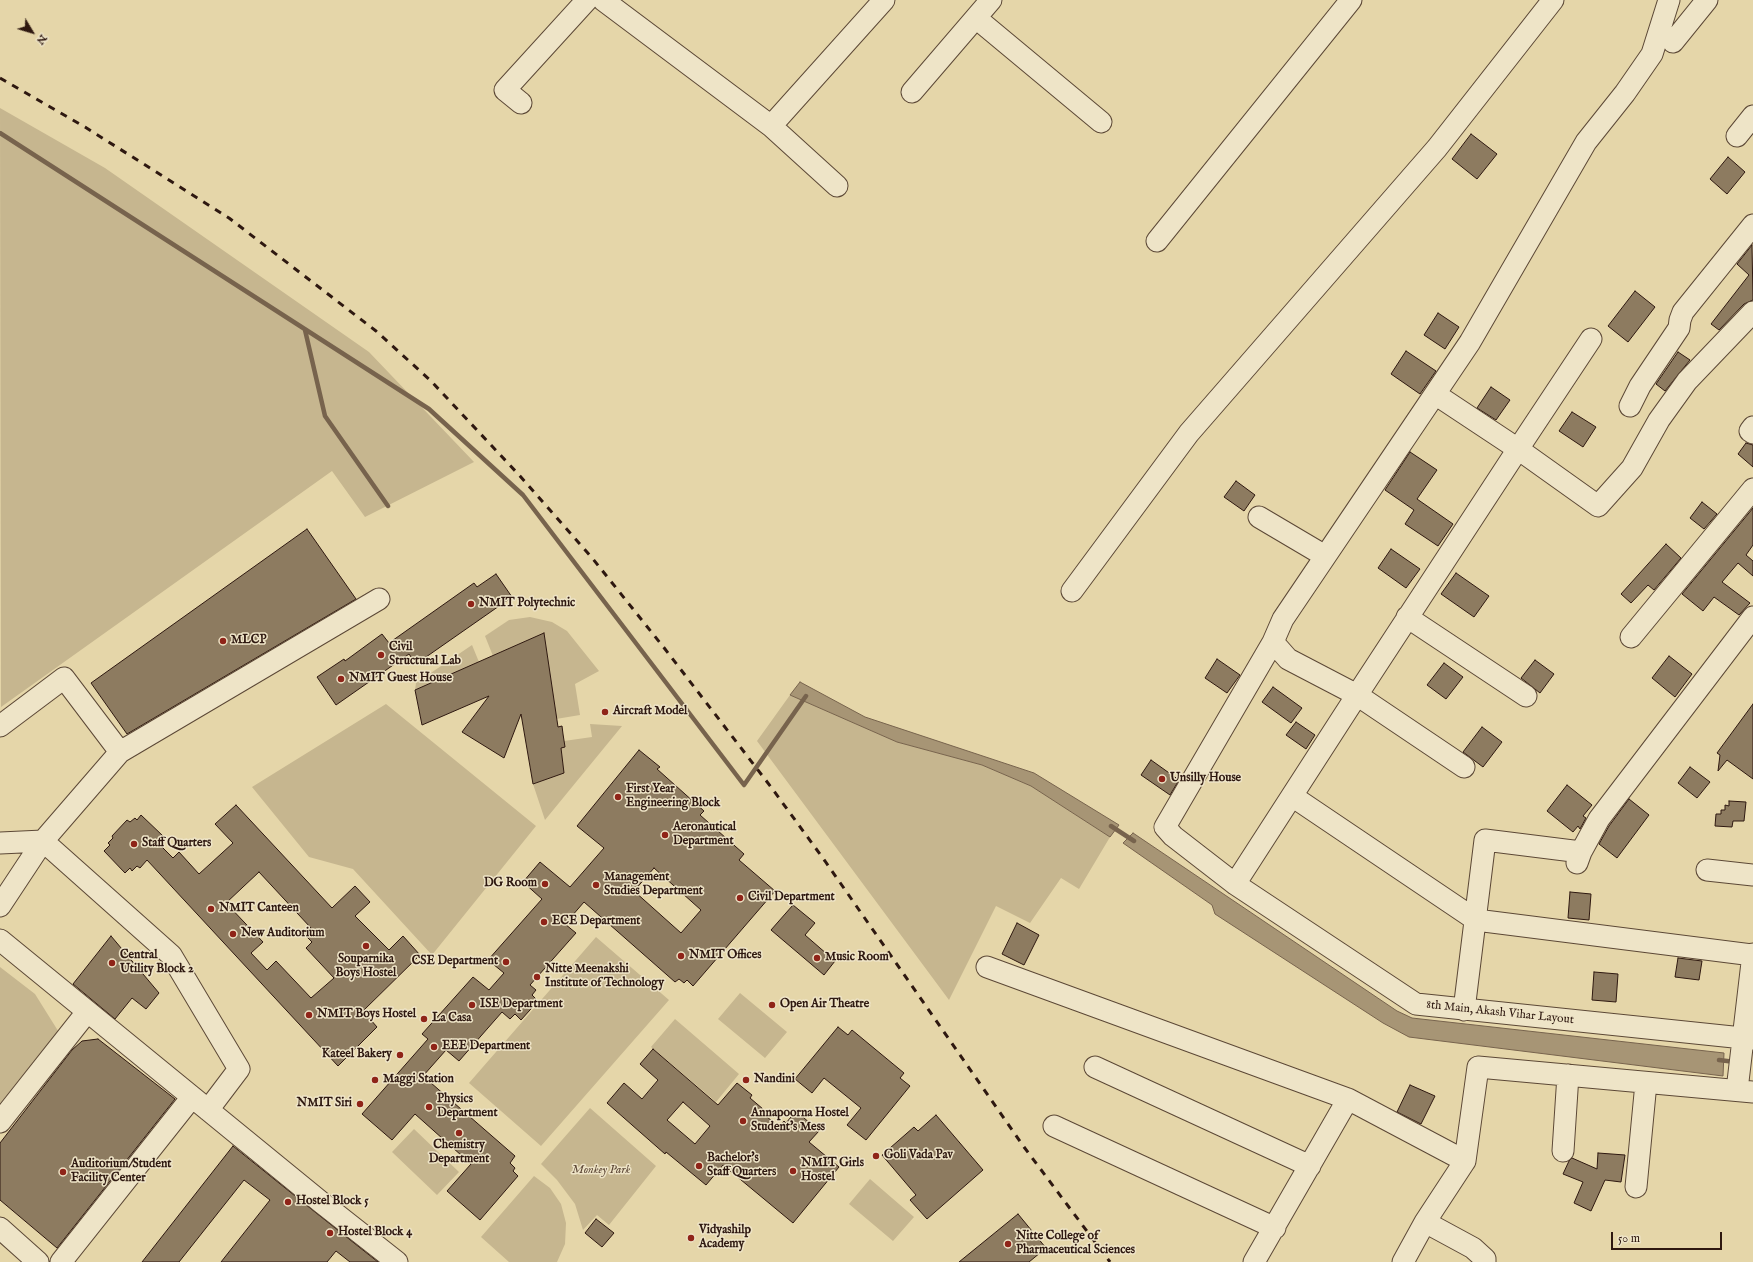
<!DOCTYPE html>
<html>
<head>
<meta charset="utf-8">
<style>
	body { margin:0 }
	#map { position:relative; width:1753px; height:1262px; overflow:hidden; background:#e5d6a9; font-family:"IM FELL English",serif }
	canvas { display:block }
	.north { position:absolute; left:12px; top:12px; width:40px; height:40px; -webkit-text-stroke:3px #eee4c7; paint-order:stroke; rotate:128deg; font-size:11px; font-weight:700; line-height:16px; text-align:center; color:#2e1810 }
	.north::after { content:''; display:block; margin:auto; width:14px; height:18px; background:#2e1810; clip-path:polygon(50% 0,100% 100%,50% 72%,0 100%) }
	.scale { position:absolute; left:1611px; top:1232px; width:111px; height:18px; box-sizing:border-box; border:2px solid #2e1810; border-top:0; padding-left:5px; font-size:12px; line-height:14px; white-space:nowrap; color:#2e1810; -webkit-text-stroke:3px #eee4c7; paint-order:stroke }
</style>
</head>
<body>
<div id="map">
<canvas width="1753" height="1262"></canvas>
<div class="north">N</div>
<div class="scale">50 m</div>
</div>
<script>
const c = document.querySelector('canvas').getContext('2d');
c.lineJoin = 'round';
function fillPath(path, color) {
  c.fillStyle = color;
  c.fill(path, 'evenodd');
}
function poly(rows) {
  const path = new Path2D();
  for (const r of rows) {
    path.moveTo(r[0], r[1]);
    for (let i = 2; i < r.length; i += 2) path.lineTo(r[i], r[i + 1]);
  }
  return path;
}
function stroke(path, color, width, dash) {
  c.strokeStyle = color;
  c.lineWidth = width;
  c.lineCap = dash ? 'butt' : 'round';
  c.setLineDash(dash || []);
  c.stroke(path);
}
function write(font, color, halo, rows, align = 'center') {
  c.font = font + ' "IM FELL English",serif';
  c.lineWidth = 3;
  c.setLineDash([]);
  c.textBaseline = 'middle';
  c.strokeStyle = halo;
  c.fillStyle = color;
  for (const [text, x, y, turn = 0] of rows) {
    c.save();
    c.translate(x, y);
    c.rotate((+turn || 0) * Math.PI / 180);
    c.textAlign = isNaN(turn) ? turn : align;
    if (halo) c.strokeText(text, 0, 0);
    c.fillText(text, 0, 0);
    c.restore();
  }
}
const green = poly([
	[0,108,105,168,369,352,474,462,365,517,332,471,1,707],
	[530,617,552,622,567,631,599,671,575,684,580,715,556,719,544,633,493,656,485,636,509,620],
	[472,645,479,662,415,690,416,683],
	[790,695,897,742,982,765,1031,786,1110,837,1079,889,1061,878,1030,923,996,906,949,1000,757,741],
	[386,704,536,826,432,955,353,869,309,857,252,787],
	[590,724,622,726,545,820,533,784,564,773,561,748,565,747,564,741,592,737],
	[596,937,669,1000,541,1146,469,1083],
	[0,967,35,994,60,1034,0,1111],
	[740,993,787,1032,765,1058,718,1019],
	[675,1019,739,1074,716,1102,651,1047],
	[590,1108,656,1166,609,1225,597,1215,583,1230,575,1204,557,1180,541,1164],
	[414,1129,459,1172,437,1195,392,1152],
	[534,1176,550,1188,561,1204,566,1223,565,1244,557,1262,509,1262,481,1237],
	[870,1179,914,1217,893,1241,849,1204]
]);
const water = poly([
	[800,682,865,717,1034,773,1119,825,1110,837,1031,786,982,765,897,742,790,695,800,682],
	[1133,833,1397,1011,1412,1018,1724,1053,1723,1076,1409,1037,1383,1023,1215,914,1212,905,1123,843,1133,833]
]);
const stream = poly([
	[0,133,429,409,523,495,744,785,806,696],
	[305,330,325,416,388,506],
	[1111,826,1134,841],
	[1719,1060,1735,1062]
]);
const building = poly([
	[1471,134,1497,154,1477,179,1452,159,1471,134],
	[1728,157,1745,172,1727,194,1710,179,1728,157],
	[1752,245,1753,300,1744,304,1719,330,1711,324,1749,275,1737,264,1752,245],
	[1635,291,1655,307,1628,342,1608,326,1635,291],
	[1438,313,1459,327,1445,349,1424,335,1438,313],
	[1406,351,1436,371,1420,394,1391,374,1406,351],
	[1678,352,1690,360,1665,391,1656,384,1678,352],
	[1491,387,1510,400,1496,420,1477,408,1491,387],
	[1572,412,1596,427,1583,447,1559,431,1572,412],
	[1746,443,1753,445,1753,467,1738,454,1746,443],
	[1410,452,1437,470,1417,499,1453,524,1438,546,1405,524,1414,510,1385,490,1410,452],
	[1236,481,1255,495,1244,511,1224,497,1236,481],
	[1702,502,1717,514,1704,529,1690,518,1702,502],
	[1753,508,1753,545,1746,555,1753,561,1753,576,1738,563,1722,582,1750,603,1739,615,1714,597,1703,611,1682,594,1753,508],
	[307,529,356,599,127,734,91,683,307,529],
	[1666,544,1681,558,1654,590,1648,585,1631,603,1621,594,1666,544],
	[1391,549,1420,569,1406,588,1378,568,1391,549],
	[1456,573,1489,596,1474,617,1441,594,1456,573],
	[496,574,512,597,416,664,409,654,336,705,317,677,344,659,345,661,382,634,389,643,474,583,477,587,496,574],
	[544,633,558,727,562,726,563,734,565,747,561,748,564,773,533,784,521,714,504,758,462,732,489,696,422,725,415,690,544,633],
	[1669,656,1692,674,1675,697,1652,678,1669,656],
	[1217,659,1240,675,1227,693,1205,678,1217,659],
	[1535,660,1554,674,1540,693,1521,678,1535,660],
	[1444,663,1463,677,1446,699,1427,685,1444,663],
	[1273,687,1302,708,1291,723,1262,702,1273,687],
	[1753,704,1753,779,1727,760,1718,771,1720,755,1717,753,1753,704],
	[1296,722,1315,735,1306,749,1286,735,1296,722],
	[1482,727,1502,742,1483,767,1463,752,1482,727],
	[639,750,660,767,657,769,704,811,700,815,744,854,739,860,775,891,693,986,687,980,684,983,679,979,675,982,584,902,565,924,576,933,530,985,536,990,532,995,538,1001,521,1020,515,1014,510,1019,502,1012,459,1061,446,1050,423,1076,515,1156,510,1163,515,1168,513,1171,518,1176,480,1220,447,1191,471,1164,415,1114,392,1140,362,1114,428,1039,422,1034,473,977,489,990,504,973,488,960,542,899,523,882,540,862,570,887,604,848,577,826,639,750],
	[654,868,701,910,681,933,634,891,654,868],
	[1151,760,1179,780,1170,795,1141,775,1151,760],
	[1690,767,1710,782,1697,798,1678,783,1690,767],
	[1567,785,1592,805,1583,816,1586,818,1580,829,1578,826,1573,832,1547,811,1567,785],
	[1629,799,1649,815,1617,858,1599,844,1609,826,1629,799],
	[1729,801,1746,802,1744,821,1733,821,1732,827,1715,826,1716,814,1721,814,1721,810,1725,810,1725,805,1729,806,1729,801],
	[236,805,332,908,355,886,370,902,355,916,389,950,403,936,420,955,363,1011,377,1027,338,1066,147,860,140,868,137,866,132,871,130,868,125,873,104,851,110,845,108,843,113,838,112,836,127,820,130,822,135,818,137,820,141,815,163,836,157,842,173,858,179,852,199,874,233,843,215,824,236,805],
	[259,872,311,928,304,934,312,942,306,948,334,978,311,998,276,961,267,970,251,953,263,942,226,903,259,872],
	[1570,892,1591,894,1589,920,1568,918,1570,892],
	[793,905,815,923,805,935,835,961,824,975,771,930,793,905],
	[1017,923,1039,935,1024,965,1002,954,1017,923],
	[111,936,159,993,146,1009,132,998,115,1019,73,984,111,936],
	[1678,958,1702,961,1699,980,1675,977,1678,958],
	[1594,972,1618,974,1616,1002,1592,1000,1594,972],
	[838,1027,848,1035,852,1030,904,1073,900,1078,910,1086,866,1140,847,1125,861,1108,824,1078,812,1093,795,1079,838,1027],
	[98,1039,175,1099,57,1248,0,1200,0,1143,72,1050,82,1041,98,1039],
	[653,1049,718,1105,737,1083,752,1095,750,1098,763,1109,760,1111,779,1127,784,1121,786,1123,796,1111,819,1131,809,1142,839,1167,793,1223,723,1165,706,1185,666,1152,665,1154,607,1103,624,1083,642,1099,658,1080,640,1064,653,1049],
	[683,1102,710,1126,695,1144,667,1120,683,1102],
	[1410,1085,1435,1096,1421,1124,1397,1112,1410,1085],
	[936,1115,983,1170,927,1219,910,1200,916,1195,882,1155,914,1127,918,1131,936,1115],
	[233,1146,315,1212,378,1262,350,1262,336,1251,327,1262,221,1262,270,1200,244,1180,179,1262,142,1262,233,1146],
	[1598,1153,1625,1155,1621,1182,1605,1180,1591,1211,1574,1203,1583,1182,1563,1174,1569,1161,1572,1158,1597,1169,1598,1153],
	[1018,1214,1046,1248,1029,1262,959,1262,1018,1214],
	[596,1219,614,1233,602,1247,585,1233,596,1219]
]);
const minor = poly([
	[603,0,771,126,837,186],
	[1669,0,1652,54,1625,93,1586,142,1470,342,1283,619,1273,642,1165,827,1173,836,1235,884,1416,1004,1753,1039],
	[976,18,1101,122],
	[1673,42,1707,0],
	[912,92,991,0],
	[521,103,505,90,587,0],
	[771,126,884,0],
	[1737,136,1753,116],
	[1157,241,1351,0],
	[1591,339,1518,449,1598,506,1632,468,1659,420,1687,381,1753,312],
	[1630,406,1640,386,1679,328,1680,320,1683,312,1753,225],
	[1753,427,1750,431,1753,433],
	[1259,517,1325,556],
	[1072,591,1189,433,1437,148,1553,0],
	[1407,617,1526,696],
	[1631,637,1753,489],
	[1273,642,1288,659,1357,695,1464,767],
	[0,726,64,678,120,752],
	[1292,796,1476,920,1753,955],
	[0,843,43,841,171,955,239,1069,208,1110],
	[1577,863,1581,852,1599,819,1753,617],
	[1707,870,1753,875],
	[1235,884,1357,695,1518,449,1435,394],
	[0,906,43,841,120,752,379,599],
	[0,940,322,1203,397,1262],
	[987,967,1348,1099,1465,1161],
	[1464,1010,1485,840,1581,852],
	[1095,1067,1310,1166],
	[1737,1090,1753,954],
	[0,1122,87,1012],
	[1054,1126,1275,1228],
	[1563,1151,1568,1075],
	[1636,1187,1646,1083],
	[1425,1222,1473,1248,1485,1259,1485,1262],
	[0,1228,38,1262],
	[61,1262,192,1097],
	[1254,1262,1348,1099],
	[1403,1262,1425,1222,1465,1161,1478,1067,1753,1092]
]);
const rail = poly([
	[0,78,85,127,229,218,376,331,431,381,520,476,593,559,665,649,771,787,825,861,1024,1147,1110,1262]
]);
const markers = [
	[471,604,4,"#8f2418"],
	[223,641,4,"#8f2418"],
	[381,655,4,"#8f2418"],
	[341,679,4,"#8f2418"],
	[605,712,4,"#8f2418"],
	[1162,779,4,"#8f2418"],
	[618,797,4,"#8f2418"],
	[665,835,4,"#8f2418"],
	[134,844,4,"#8f2418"],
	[545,884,4,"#8f2418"],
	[596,885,4,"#8f2418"],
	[740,898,4,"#8f2418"],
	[211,909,4,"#8f2418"],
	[544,922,4,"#8f2418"],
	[233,934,4,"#8f2418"],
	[366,946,4,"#8f2418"],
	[681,956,4,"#8f2418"],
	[817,958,4,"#8f2418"],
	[506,962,4,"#8f2418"],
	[112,963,4,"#8f2418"],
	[537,977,4,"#8f2418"],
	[472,1005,4,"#8f2418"],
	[772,1005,4,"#8f2418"],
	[309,1015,4,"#8f2418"],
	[424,1019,4,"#8f2418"],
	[434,1047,4,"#8f2418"],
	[400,1055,4,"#8f2418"],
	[375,1080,4,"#8f2418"],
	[746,1080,4,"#8f2418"],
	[360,1104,4,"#8f2418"],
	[429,1107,4,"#8f2418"],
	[743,1121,4,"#8f2418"],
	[459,1133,4,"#8f2418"],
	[876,1156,4,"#8f2418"],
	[699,1166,4,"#8f2418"],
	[793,1171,4,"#8f2418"],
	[63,1172,4,"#8f2418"],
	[288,1202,4,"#8f2418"],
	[330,1233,4,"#8f2418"],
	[691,1238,4,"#8f2418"],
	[1008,1244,4,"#8f2418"]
];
const poiNames = [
	["NMIT Polytechnic",479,604],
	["MLCP",231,641],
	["Civil",389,648],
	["Structural Lab",389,662],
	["NMIT Guest House",349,679],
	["Aircraft Model",613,712],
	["Unsilly House",1170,779],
	["First Year",626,790],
	["Engineering Block",626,804],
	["Aeronautical",673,828],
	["Department",673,842],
	["Staff Quarters",142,844],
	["Management",604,878],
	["Studies Department",604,892],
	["DG Room",537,884,"right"],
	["Civil Department",748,898],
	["NMIT Canteen",219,909],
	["ECE Department",552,922],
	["New Auditorium",241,934],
	["Central",120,956],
	["Utility Block 2",120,970],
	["NMIT Offices",689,956],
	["Music Room",825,958],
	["Souparnika",366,960,"center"],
	["Boys Hostel",366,974,"center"],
	["CSE Department",498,962,"right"],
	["Nitte Meenakshi",545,970],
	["Institute of Technology",545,984],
	["ISE Department",480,1005],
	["Open Air Theatre",780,1005],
	["NMIT Boys Hostel",317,1015],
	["La Casa",432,1019],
	["EEE Department",442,1047],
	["Kateel Bakery",392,1055,"right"],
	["Maggi Station",383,1080],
	["Nandini",754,1080],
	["Physics",437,1100],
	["Department",437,1114],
	["NMIT Siri",352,1104,"right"],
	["Annapoorna Hostel",751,1114],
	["Student's Mess",751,1128],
	["Chemistry",459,1146,"center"],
	["Department",459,1160,"center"],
	["Goli Vada Pav",884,1156],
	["Bachelor's",707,1159],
	["Staff Quarters",707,1173],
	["NMIT Girls",801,1164],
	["Hostel",801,1178],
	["Auditorium/Student",71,1165],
	["Facility Center",71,1179],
	["Hostel Block 5",296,1202],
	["Vidyashilp",699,1231],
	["Academy",699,1245],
	["Hostel Block 4",338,1233],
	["Nitte College of",1016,1237],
	["Pharmaceutical Sciences",1016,1251]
];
const streetNames = [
	["8th Main, Akash Vihar Layout",1500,1013,6]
];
const parkNames = [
	["Monkey Park",601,1171]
];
fillPath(green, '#c6b68f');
fillPath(water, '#a79575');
stroke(water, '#77634d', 1);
stroke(stream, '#77634d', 4.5);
fillPath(building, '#8d7b60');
stroke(building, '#2e1810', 1);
stroke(minor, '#5c4836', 23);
stroke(minor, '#eee4c7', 21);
stroke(rail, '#2e1810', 3, [7, 7]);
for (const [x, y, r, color] of markers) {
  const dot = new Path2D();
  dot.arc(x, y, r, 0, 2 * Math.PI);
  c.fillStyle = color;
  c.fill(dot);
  stroke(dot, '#eee4c7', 1.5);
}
write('bold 12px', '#2e1810', '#eee4c7', poiNames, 'left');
write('12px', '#2e1810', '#eee4c7', streetNames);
write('italic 12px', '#5c4736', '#eee4c7', parkNames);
</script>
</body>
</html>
